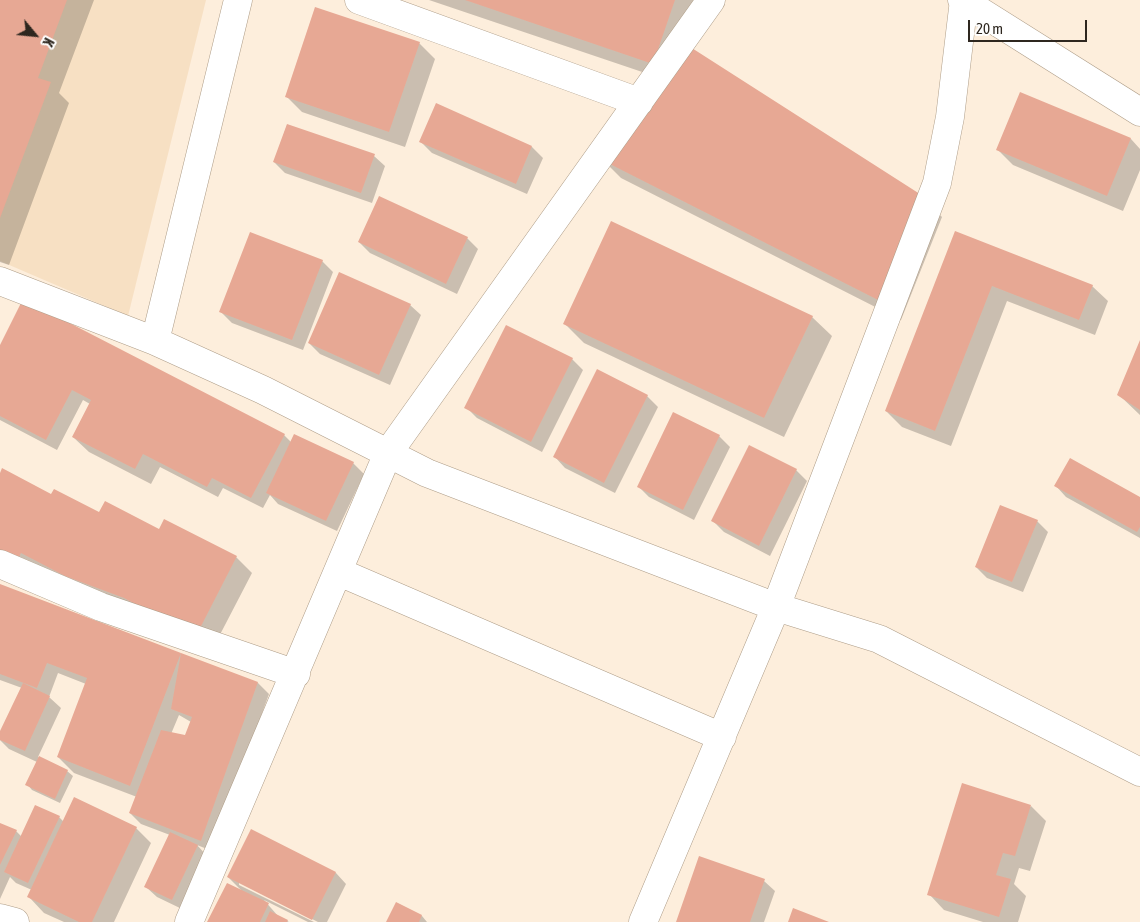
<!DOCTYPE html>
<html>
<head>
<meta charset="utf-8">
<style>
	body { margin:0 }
	#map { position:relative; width:1140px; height:922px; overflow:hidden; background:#fdeedc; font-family:"Asap Condensed",sans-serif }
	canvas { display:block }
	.north { position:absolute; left:10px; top:10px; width:50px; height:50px; -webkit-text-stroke:4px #fefefe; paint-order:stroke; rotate:118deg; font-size:14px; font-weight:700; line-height:20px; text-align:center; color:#2e271f }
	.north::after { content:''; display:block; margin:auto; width:18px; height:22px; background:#2e271f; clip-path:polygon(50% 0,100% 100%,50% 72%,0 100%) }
	.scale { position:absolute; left:968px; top:20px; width:119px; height:22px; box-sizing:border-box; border:2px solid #2e271f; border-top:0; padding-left:6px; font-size:15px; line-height:18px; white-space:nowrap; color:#2e271f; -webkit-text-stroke:4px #fefefe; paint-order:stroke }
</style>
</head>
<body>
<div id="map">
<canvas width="1140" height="922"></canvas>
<div class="north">K</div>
<div class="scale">20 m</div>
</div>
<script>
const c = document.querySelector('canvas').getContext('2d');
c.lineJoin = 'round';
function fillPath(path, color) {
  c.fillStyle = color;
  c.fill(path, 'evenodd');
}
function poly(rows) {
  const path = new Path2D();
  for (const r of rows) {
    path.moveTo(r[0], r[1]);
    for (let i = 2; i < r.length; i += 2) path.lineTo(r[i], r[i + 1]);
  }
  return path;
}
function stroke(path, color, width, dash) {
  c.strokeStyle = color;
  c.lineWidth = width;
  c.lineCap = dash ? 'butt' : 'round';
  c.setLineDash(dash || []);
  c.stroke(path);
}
const built = poly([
	[0,0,206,0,128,316,0,261]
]);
const shadow = poly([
	[0,0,94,0,59,93,69,103,9,265,0,262],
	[429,0,700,0,685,45,922,197,942,217,901,320,621,178,602,159,660,78],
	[419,43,435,59,405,147,302,112,286,96],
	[1020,94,1131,139,1140,149,1140,170,1123,211,1013,165,997,149],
	[287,125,374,156,385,166,372,203,285,173,274,162],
	[421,142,532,147,543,158,527,194,432,153],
	[956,233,1092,286,1108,301,1095,335,1007,301,951,446,902,427,886,411],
	[467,238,478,249,457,294,370,253,359,242],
	[322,261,333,272,303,350,232,323,221,312],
	[410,305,421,315,390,385,320,354,309,343],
	[812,317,832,336,784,437,584,343,564,323],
	[1140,343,1140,415,1118,394],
	[0,348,284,435,291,442,353,463,364,474,337,531,278,504,270,495,263,508,223,488,218,497,160,467,151,484,89,452,73,437,90,404,83,400,57,450,0,420],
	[572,359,583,370,542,452,477,418,466,407],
	[647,396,658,407,615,493,565,468,555,457],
	[719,436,730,447,694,520,649,497,638,486],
	[796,470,807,481,770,556,724,532,713,521],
	[0,474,99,514,158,530,236,557,252,573,212,650,0,554],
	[1056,486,1140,499,1140,538,1066,497],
	[1037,521,1048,532,1023,592,987,578,976,567],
	[0,585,258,683,269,694,212,851,197,845,208,857,184,910,157,897,146,887,170,835,141,824,130,813,137,797,74,773,58,757,86,684,58,673,49,697,61,708,38,757,67,771,73,776,60,803,32,790,27,784,37,762,9,749,0,740,0,734,22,688,0,680],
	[179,715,191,722,185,737,171,734],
	[1031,806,1046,821,1030,871,1019,868,1014,884,1026,896,1018,922,983,922,944,910,929,894],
	[59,817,64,822,136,828,151,843,114,922,64,922,44,913,29,897,32,890,16,883,10,877,0,899,0,824,16,831,22,837],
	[251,831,336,873,346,884,327,922,318,922,239,882,239,885,314,922,308,922,264,900,278,916,289,922,208,922,243,892,228,877],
	[764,881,775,891,764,922,678,922],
	[397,903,422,916,427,922,387,922]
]);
const building = poly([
	[0,0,67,0,38,78,51,82,0,218],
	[465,0,675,0,653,64],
	[315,7,420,42,389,132,285,97],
	[684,43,923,196,882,302,600,159],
	[1020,92,1131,138,1107,196,996,150],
	[436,103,532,146,516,184,419,142],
	[287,124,375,154,361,193,273,162],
	[379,196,468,237,446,284,358,242],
	[611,221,813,316,764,418,563,324],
	[955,231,1093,285,1079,320,992,286,935,431,885,411],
	[250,232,323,260,292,340,219,312],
	[339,272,411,304,379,375,308,343],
	[23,299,285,434,251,498,212,478,207,487,143,454,135,469,72,437,91,400,72,390,46,440,0,416,0,345],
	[506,325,573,358,531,442,464,408],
	[1140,340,1140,410,1117,395],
	[597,369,648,395,604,483,553,457],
	[673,412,720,435,683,510,637,487],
	[294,434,354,462,326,521,266,493],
	[749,445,797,469,759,546,711,521],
	[1070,458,1140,497,1140,527,1137,532,1054,486],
	[2,468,51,494,54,489,99,512,105,501,159,529,164,519,237,556,196,636,124,598,65,576,21,553,18,559,0,550,0,473],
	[1000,505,1038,520,1012,582,975,567],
	[0,584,181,653,130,786,57,757,87,678,47,663,37,688,0,674],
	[181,653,258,682,201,841,129,813,161,730,185,735,192,717,171,709],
	[23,683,50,696,25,751,0,740,0,731],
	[39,756,68,770,55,799,25,785],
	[962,783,1031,805,1015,856,1003,853,996,875,1011,879,999,917,927,895],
	[74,797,137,827,92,922,79,922,27,897],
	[35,805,60,816,28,883,4,872],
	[0,823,17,830,0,865],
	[251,829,336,872,312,920,227,877],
	[170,832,198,845,172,900,144,887],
	[699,856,765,879,750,922,676,922],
	[227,883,269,903,260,922,207,922],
	[396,902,422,915,419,922,386,922],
	[793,908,829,922,788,922],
	[270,911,288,920,287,922,265,922]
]);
const street = poly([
	[359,0,639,102],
	[962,0,1140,112],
	[0,281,155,341,263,390,427,473,776,607,879,639,1140,772],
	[155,341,238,0],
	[0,564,101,607,296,674],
	[339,572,722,737],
	[0,918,15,922],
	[189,922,388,453,711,0],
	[643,922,776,607,937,183,950,117,964,0]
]);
fillPath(built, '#f7e0c3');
fillPath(shadow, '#0003');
fillPath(building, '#e7a894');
stroke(street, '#ae9d88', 29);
stroke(street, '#fff', 28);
</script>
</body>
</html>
